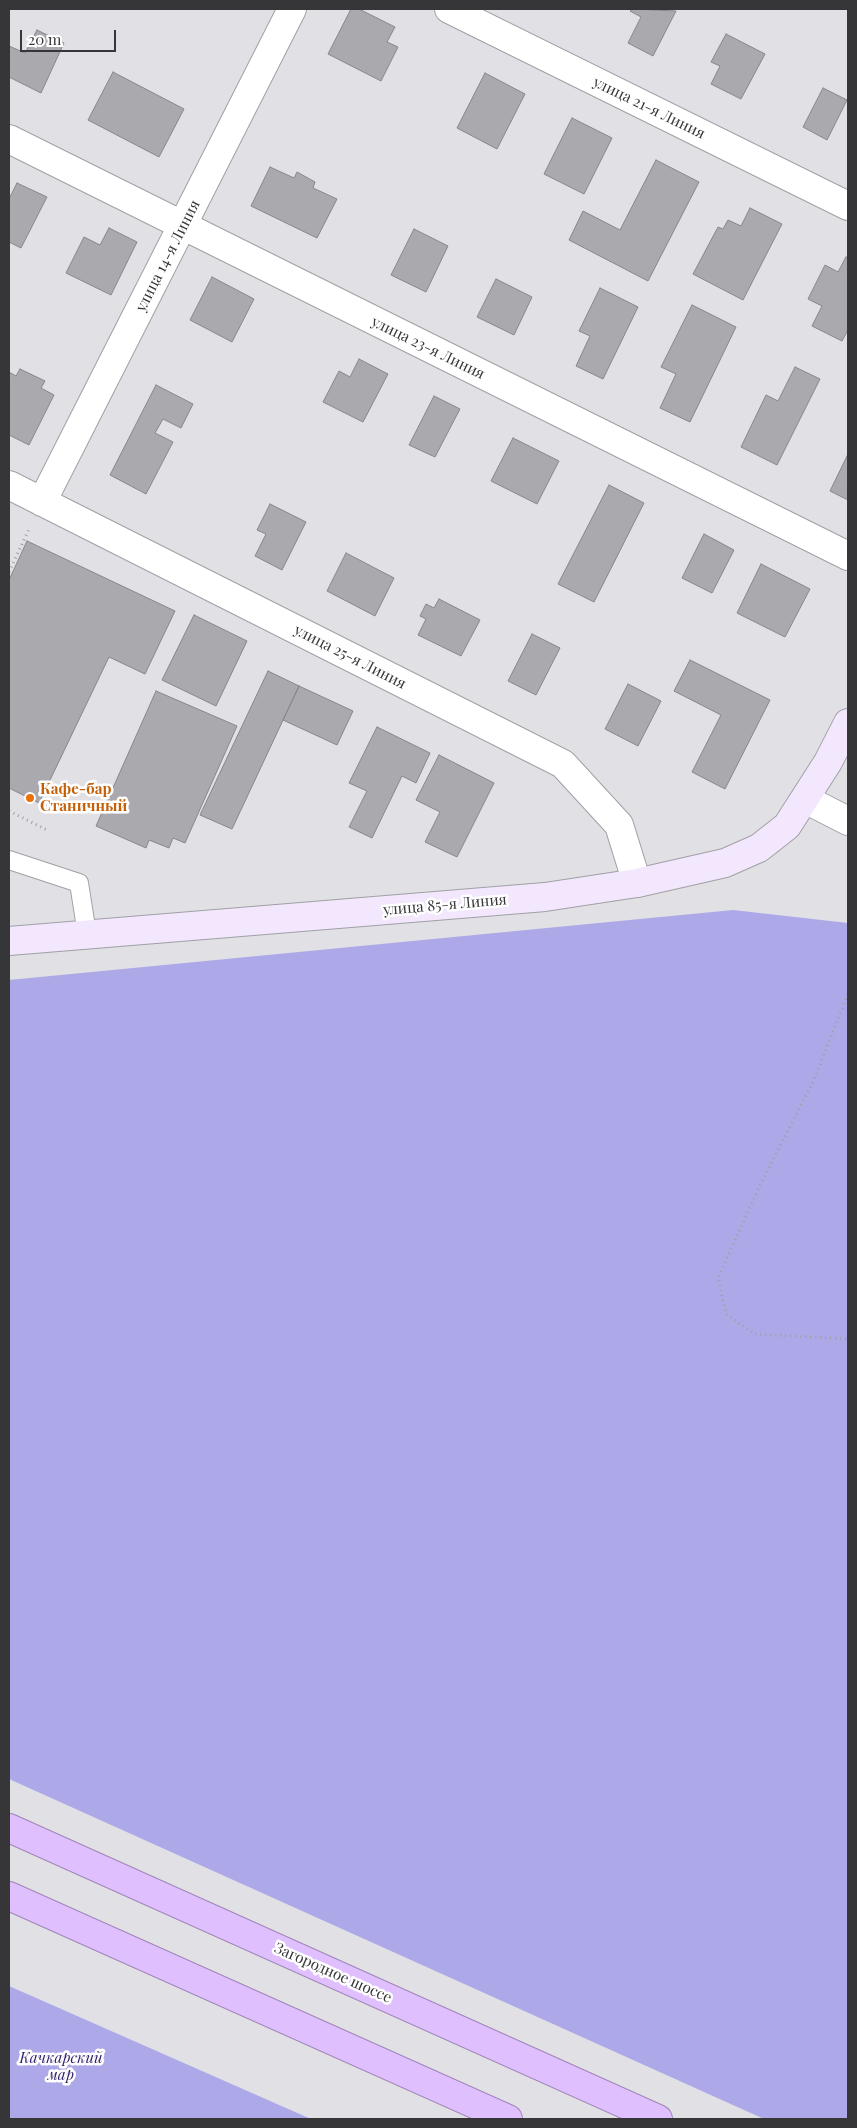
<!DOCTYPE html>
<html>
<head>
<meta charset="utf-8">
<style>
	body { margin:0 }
	#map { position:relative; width:857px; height:2128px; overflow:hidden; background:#e0e0e5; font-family:"Playfair Display",serif }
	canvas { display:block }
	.frame { position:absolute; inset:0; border:10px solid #363638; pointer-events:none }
	.scale { position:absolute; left:20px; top:30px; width:96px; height:22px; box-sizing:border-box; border:2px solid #363638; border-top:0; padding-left:6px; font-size:15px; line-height:18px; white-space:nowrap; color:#363638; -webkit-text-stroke:4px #fff; paint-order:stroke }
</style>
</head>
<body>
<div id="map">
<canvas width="857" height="2128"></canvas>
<div class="frame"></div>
<div class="scale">20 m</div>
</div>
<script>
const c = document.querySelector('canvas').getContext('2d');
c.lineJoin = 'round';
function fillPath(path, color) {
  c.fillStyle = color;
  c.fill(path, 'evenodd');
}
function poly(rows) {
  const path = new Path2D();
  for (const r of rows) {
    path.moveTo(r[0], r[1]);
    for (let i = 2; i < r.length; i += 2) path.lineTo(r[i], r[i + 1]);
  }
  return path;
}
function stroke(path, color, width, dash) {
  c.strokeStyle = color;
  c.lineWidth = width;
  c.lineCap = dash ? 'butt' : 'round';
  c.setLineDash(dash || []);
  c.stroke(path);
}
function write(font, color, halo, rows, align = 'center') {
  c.font = font + ' "Playfair Display",serif';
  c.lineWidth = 5;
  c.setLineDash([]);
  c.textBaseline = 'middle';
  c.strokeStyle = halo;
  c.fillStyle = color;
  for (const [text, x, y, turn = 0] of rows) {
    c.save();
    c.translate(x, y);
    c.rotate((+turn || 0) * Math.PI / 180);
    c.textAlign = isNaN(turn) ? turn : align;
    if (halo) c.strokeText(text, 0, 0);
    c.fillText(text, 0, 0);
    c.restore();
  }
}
const green = poly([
	[733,910,848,923,848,2119,764,2119,9,1779,9,980],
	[9,1986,311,2119,9,2119]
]);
const building = poly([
	[351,9,359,9,395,27,387,42,398,47,381,81,328,54,351,9],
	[632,9,676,11,653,56,628,43,641,17,630,11,632,9],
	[37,30,64,43,41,93,9,77,9,46,25,53,37,30],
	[726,34,765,54,741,99,711,84,720,66,711,62,726,34],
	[113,72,184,109,159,157,88,120,113,72],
	[485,73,525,94,497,149,457,128,485,73],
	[823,88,847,100,827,140,803,127,823,88],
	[572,118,612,138,584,194,544,174,572,118],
	[656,160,699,182,648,281,569,240,583,211,620,230,656,160],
	[270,167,294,178,297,172,315,182,313,188,337,199,317,238,251,206,270,167],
	[17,183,47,197,21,248,9,242,9,199,17,183],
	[750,208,782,224,743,300,693,274,718,227,723,229,728,220,741,226,750,208],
	[109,228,137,242,111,295,66,273,84,237,100,245,109,228],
	[414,229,448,246,426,292,391,275,414,229],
	[846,257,848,258,848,330,842,341,812,326,822,306,808,299,825,265,838,272,846,257],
	[212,277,254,299,232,342,190,320,212,277],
	[496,279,532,297,514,335,477,317,496,279],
	[600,288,638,307,603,379,576,366,590,336,579,331,600,288],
	[692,305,736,327,690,422,660,408,676,374,661,367,692,305],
	[359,359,388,374,363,422,323,402,339,371,350,377,359,359],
	[795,367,820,379,777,465,741,447,766,395,778,401,795,367],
	[20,369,45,381,41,388,54,395,29,445,9,435,9,372,16,376,20,369],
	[156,385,193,404,181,428,163,419,155,433,173,442,146,494,110,475,156,385],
	[434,396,460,409,435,457,409,445,434,396],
	[513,438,559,461,537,504,491,481,513,438],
	[848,454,848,500,830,491,848,454],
	[609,485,644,503,594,602,558,584,609,485],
	[270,504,306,522,282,570,255,556,266,534,257,530,270,504],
	[704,534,734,550,712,593,682,578,704,534],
	[27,541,175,611,145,674,109,657,39,803,9,788,9,580,27,541],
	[346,553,394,578,375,616,327,591,346,553],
	[761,564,810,589,785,637,737,613,761,564],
	[439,599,480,620,461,656,418,635,426,619,420,616,426,604,434,608,439,599],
	[194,615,247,641,216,706,162,680,194,615],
	[532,634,560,648,536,695,508,681,532,634],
	[690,660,770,700,725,789,692,772,721,715,674,691,690,660],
	[268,671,299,686,232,829,200,815,268,671],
	[628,684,661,701,638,746,605,729,628,684],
	[299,686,353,711,337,745,283,720,299,686],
	[156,691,237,726,185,843,173,838,169,848,149,840,146,848,96,826,156,691],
	[377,727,430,753,416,783,402,776,372,838,349,827,367,791,349,783,377,727],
	[439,755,494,783,457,857,425,842,440,812,416,800,439,755]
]);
const path = poly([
	[9,572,30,527],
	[9,811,47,830],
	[848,994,813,1082,762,1181,718,1278,726,1314,755,1334,848,1339]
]);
const service = poly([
	[9,860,79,883,87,934]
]);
const minor = poly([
	[449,9,848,206],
	[9,139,848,556],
	[9,485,563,764,619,825,637,883],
	[42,502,292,9],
	[805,799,848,821]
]);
const secondary = poly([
	[9,941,545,897,637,883,725,863,759,848,787,826,828,762,848,723]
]);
const trunk = poly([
	[9,1828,658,2119],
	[9,1896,508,2119]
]);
const markers = [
	[30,798,5,"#e8710a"]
];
const streetNames = [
	["улица 21-я Линия",649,108,26],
	["улица 14-я Линия",168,256,-63],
	["улица 23-я Линия",428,348,26],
	["улица 25-я Линия",350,657,27],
	["улица 85-я Линия",445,905,-5],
	["Загородное шоссе",333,1973,24]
];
const foodNames = [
	["Кафе-бар",40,789],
	["Станичный",40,806]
];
const parkNames = [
	["Качкарский",61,2058],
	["мар",61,2075]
];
fillPath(green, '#ada9e9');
fillPath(building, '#a9a9ae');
stroke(building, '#86868b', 1);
stroke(service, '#a0a0a5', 20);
stroke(minor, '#a0a0a5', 30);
stroke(secondary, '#a0a0a5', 30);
stroke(trunk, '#9f85b8', 30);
stroke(path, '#9f9fa3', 3, [1, 4]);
stroke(service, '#fff', 18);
stroke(minor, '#fff', 28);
stroke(secondary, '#f3e7fe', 28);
stroke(trunk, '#e0bffe', 28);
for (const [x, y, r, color] of markers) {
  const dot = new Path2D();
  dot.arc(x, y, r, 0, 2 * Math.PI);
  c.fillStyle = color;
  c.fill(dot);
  stroke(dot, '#fff', 2);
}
write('15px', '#363638', '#fff', streetNames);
write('bold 15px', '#c56008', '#fff', foodNames, 'left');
write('italic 15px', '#2e1c6a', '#fff', parkNames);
</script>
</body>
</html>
